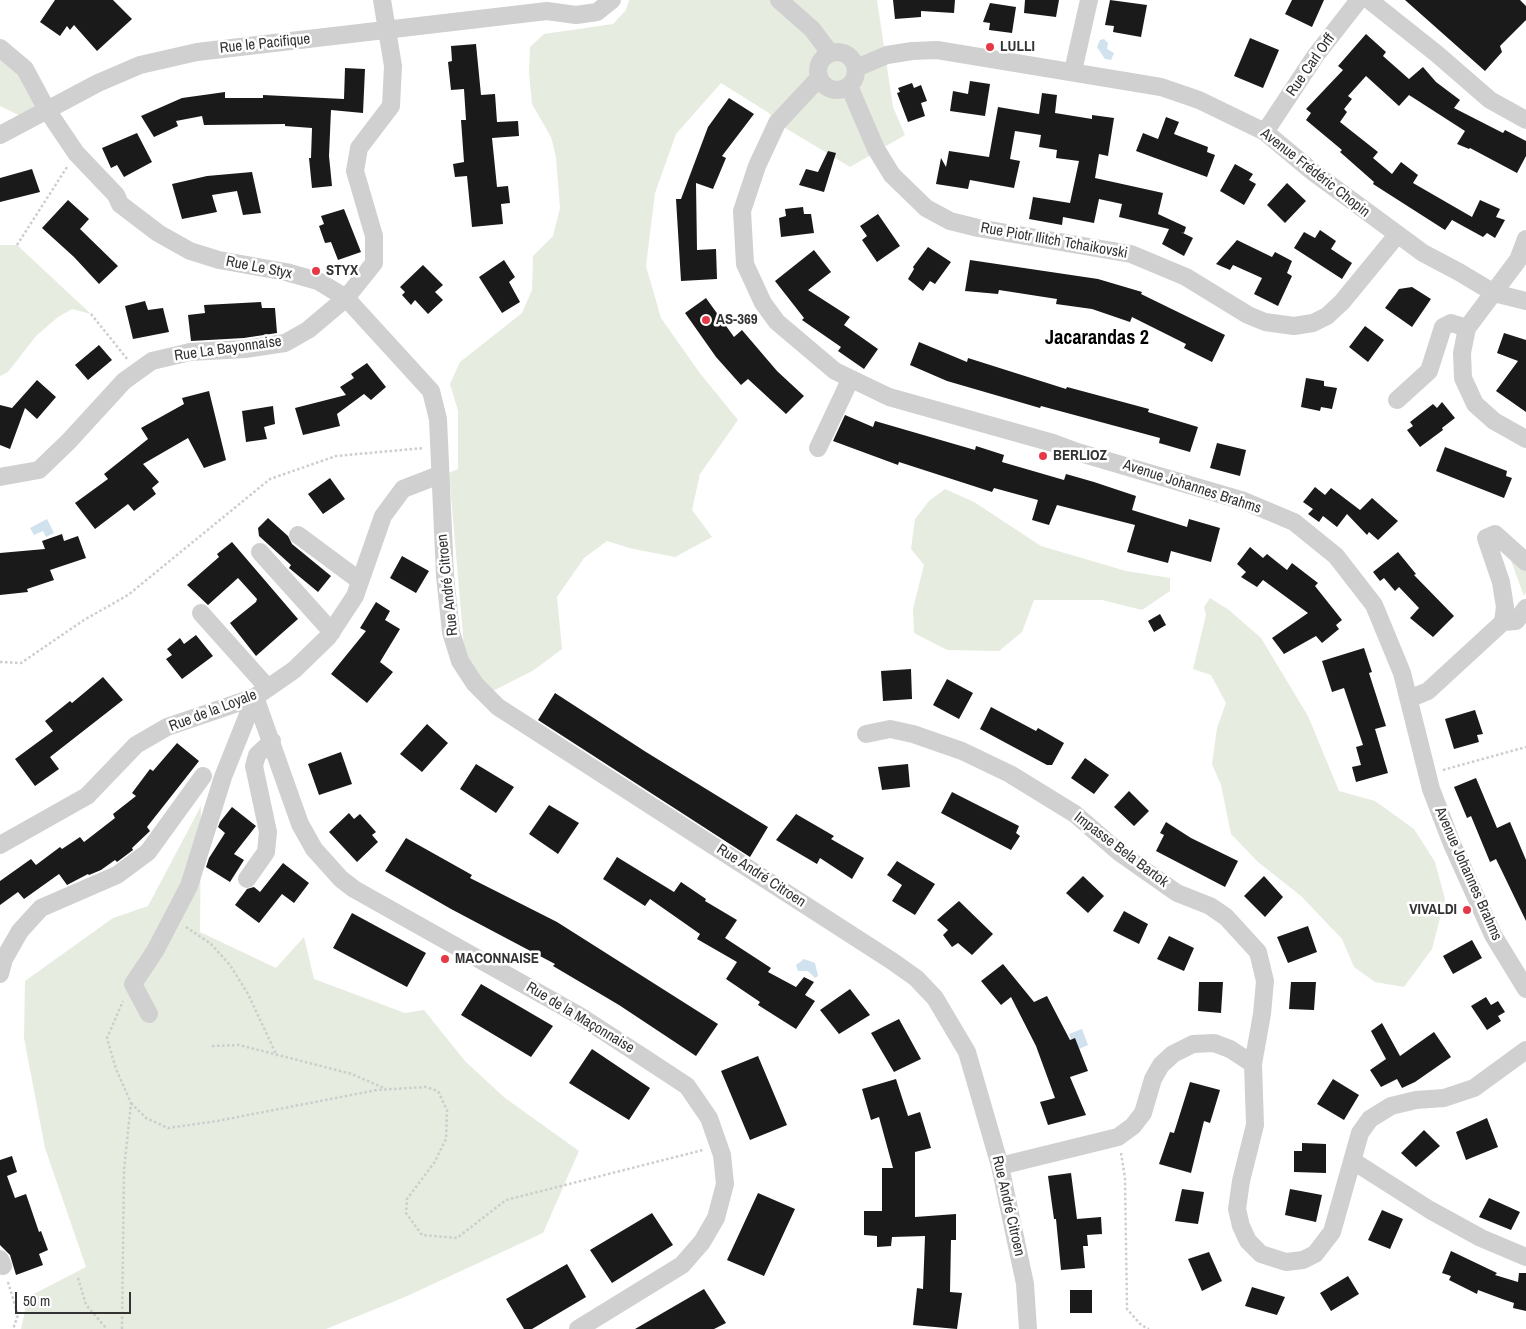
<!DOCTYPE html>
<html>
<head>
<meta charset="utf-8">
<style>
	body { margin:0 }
	#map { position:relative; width:1526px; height:1329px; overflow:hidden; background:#fff; font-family:"Archivo Narrow",sans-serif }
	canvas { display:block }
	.scale { position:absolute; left:15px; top:1292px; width:116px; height:22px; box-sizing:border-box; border:2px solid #333; border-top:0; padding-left:6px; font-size:15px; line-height:18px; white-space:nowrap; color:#333; -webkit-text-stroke:4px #fff; paint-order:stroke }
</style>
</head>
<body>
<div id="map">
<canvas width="1526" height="1329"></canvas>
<div class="scale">50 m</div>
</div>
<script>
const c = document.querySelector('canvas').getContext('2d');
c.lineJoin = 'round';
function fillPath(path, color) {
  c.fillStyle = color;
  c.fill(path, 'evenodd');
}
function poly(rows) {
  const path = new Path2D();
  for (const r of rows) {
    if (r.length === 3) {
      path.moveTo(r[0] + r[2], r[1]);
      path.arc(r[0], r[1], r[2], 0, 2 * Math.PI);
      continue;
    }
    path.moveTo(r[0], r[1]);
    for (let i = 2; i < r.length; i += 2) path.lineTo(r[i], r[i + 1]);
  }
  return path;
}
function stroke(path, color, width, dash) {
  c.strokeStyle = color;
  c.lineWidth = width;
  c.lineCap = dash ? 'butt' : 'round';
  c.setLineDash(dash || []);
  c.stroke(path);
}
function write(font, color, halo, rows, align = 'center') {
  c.font = font + ' "Archivo Narrow",sans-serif';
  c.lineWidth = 5;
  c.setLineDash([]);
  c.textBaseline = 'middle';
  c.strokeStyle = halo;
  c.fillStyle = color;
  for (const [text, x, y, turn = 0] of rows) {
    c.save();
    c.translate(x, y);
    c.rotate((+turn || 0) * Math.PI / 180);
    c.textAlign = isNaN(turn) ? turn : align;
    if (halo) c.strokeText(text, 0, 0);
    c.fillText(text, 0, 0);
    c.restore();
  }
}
const green = poly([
	[629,0,877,0,893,107,905,135,850,167,777,123,769,113,721,83,676,134,655,193,646,266,661,318,699,372,738,420,700,474,692,510,712,537,675,557,629,548,607,541,584,558,557,597,562,649,534,670,489,693,471,668,464,646,449,473,458,469,458,411,450,384,460,362,522,313,532,290,533,256,553,236,560,208,556,157,551,137,532,104,529,73,530,47,544,34,613,24,626,10],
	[0,48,47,110,29,120,0,106],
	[0,245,17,245,91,314,72,309,58,317,36,336,8,372,0,376],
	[945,489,974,502,1041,546,1126,571,1170,578,1170,591,1142,610,1102,600,1034,600,1022,632,999,651,947,650,914,633,913,609,924,565,911,549,915,519,929,501],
	[1510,558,1526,568,1526,592,1524,596],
	[1210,598,1229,610,1261,638,1308,716,1339,791,1375,801,1414,829,1435,862,1445,899,1432,949,1404,987,1375,982,1354,967,1342,939,1301,896,1258,862,1231,834,1221,785,1212,764,1217,728,1226,703,1211,675,1193,669,1206,615,1204,607],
	[201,806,200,932,276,968,304,937,314,979,405,1013,424,1010,465,1061,505,1098,579,1151,543,1233,405,1297,326,1329,21,1329,28,1297,86,1267,45,1148,24,1038,25,981,113,918,148,906]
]);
const water = poly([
	[1104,39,1108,43,1107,49,1114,53,1111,60,1105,59,1097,47,1100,40],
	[47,519,54,533,46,537,43,531,34,535,30,528],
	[804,959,815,963,818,976,815,978,808,971,798,971,796,965],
	[1082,1029,1088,1045,1079,1049,1075,1038,1071,1039,1069,1034]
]);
const building = poly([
	[55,0,113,0,132,19,97,51,74,25,70,30,67,26,60,36,40,22],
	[893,0,955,0,954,13,921,11,921,17,895,19],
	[1025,0,1059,0,1056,17,1024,13],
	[1110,0,1147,5,1141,37,1113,32,1114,26,1105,25],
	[1292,0,1324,0,1312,27,1285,14],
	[1405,0,1520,0,1526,6,1526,20,1500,46,1502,52,1485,71],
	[990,3,1016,7,1012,33,989,30,990,23,983,22],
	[1366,34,1386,52,1383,56,1409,79,1423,67,1436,82,1460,100,1454,108,1503,133,1505,130,1526,141,1526,156,1517,173,1470,148,1469,149,1457,144,1465,131,1409,95,1399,106,1366,76,1348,96,1352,99,1344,109,1347,112,1340,122,1378,152,1373,158,1392,174,1401,162,1418,175,1413,183,1472,217,1480,200,1500,209,1496,217,1505,220,1495,238,1487,233,1483,237,1452,220,1445,230,1373,184,1374,182,1340,152,1342,150,1306,120,1311,113,1306,109,1343,70,1338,66],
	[1250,38,1279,50,1263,88,1234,76],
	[476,44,481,95,495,94,497,122,518,121,519,136,492,138,497,187,508,186,510,203,501,204,503,224,472,227,467,176,455,177,453,164,464,162,461,120,466,120,464,89,451,90,448,62,452,61,451,46],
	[345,68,365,69,363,113,331,110,329,156,332,186,312,188,309,158,311,158,312,128,285,126,285,124,204,125,202,116,176,121,178,126,154,137,141,116,182,98,225,92,225,98,263,98,263,95,344,99],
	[970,81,990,84,985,116,950,111,953,91,968,94],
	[912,83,914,88,921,85,927,101,921,103,925,116,908,122,897,93,900,92,898,88],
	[1042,93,1057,95,1055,113,1092,119,1092,115,1114,118,1108,156,1099,154,1095,178,1163,193,1158,214,1186,227,1184,233,1181,232,1193,238,1184,256,1162,244,1169,229,1119,217,1122,204,1099,199,1094,223,1063,217,1062,225,1029,219,1033,197,1070,203,1079,161,1056,158,1057,150,1039,147,1041,135,1015,131,1010,159,1020,161,1014,188,970,180,968,189,936,184,941,158,946,167,949,151,989,157,998,107,1039,114],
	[729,98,754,114,722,156,726,158,713,189,696,183,697,250,716,249,717,279,681,281,676,199,681,199,708,127],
	[1166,117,1179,122,1174,134,1208,147,1207,152,1215,155,1207,177,1136,151,1143,133,1158,139],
	[137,133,152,162,124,177,117,165,111,168,102,148],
	[828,151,836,153,824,192,799,185,806,169,818,172],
	[1235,164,1253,174,1249,180,1256,184,1244,205,1220,191],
	[32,169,40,192,0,202,0,178],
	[252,172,261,213,243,215,237,191,212,195,217,212,182,219,172,184,207,176],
	[1287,183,1306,201,1285,223,1267,205],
	[68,200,89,219,80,229,118,266,99,284,74,257,42,228],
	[803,207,804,214,811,214,814,233,781,237,779,218,786,216,785,209],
	[344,209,361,252,338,260,331,242,325,243,319,226,324,224,321,216],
	[878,214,900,246,877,262,862,240,867,236,860,226],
	[1320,230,1336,241,1331,249,1352,263,1342,279,1294,248,1304,232,1315,238],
	[1237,240,1272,257,1275,252,1292,261,1287,273,1292,276,1278,306,1254,294,1262,278,1233,265,1230,270,1216,264],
	[928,247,951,262,935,284,930,281,923,291,908,279,914,269,913,267],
	[814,250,831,272,808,290,850,317,844,325,878,349,864,369,838,351,841,347,802,320,804,318,775,281],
	[504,260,515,277,509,282,520,302,502,313,479,277],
	[970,260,1098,279,1142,292,1141,294,1225,335,1212,362,1184,348,1186,344,1132,317,1130,322,1092,309,1056,304,1057,299,999,290,998,294,965,291],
	[423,265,443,285,435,292,443,300,428,314,415,300,411,305,402,295,405,292,400,287],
	[1412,287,1431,299,1412,327,1385,308,1399,289],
	[706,298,734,337,742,330,777,371,804,396,786,414,748,379,741,385,716,357,685,313],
	[145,301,148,310,163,308,169,332,133,339,125,306],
	[261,302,262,308,275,308,277,333,244,338,191,341,188,315,205,313,204,305],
	[1365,326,1384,340,1368,362,1349,347],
	[1504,333,1526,340,1526,412,1496,391,1518,361,1497,353],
	[919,342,967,362,968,358,1066,389,1067,387,1149,409,1148,412,1198,427,1190,452,1159,443,1160,438,1041,406,1040,408,947,381,910,365],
	[99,345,112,360,88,380,75,365],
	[367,363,386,387,371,400,364,394,337,414,340,426,303,435,295,408,346,395,340,387,354,378,351,374],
	[1306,378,1324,381,1324,386,1337,388,1332,409,1321,407,1320,411,1301,407],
	[37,380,56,397,37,419,25,408,10,449,0,445,0,405,12,408],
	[209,391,226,460,204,468,188,438,143,464,159,482,152,488,156,494,134,511,128,504,95,529,75,503,108,479,104,474,148,439,141,428,184,404,182,398],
	[1442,402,1455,418,1442,428,1443,430,1420,447,1407,430,1413,426,1410,422,1433,404,1437,408],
	[273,406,275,424,264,427,267,439,246,442,242,411],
	[845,415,873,427,875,421,975,450,976,446,1004,455,1002,462,1064,480,1066,474,1094,482,1136,496,1132,510,1187,527,1189,519,1220,528,1211,562,1171,551,1168,563,1127,552,1135,525,1057,505,1049,525,1032,520,1038,500,994,488,992,492,899,462,898,465,833,441],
	[1217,443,1246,450,1240,476,1210,468],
	[1445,447,1507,471,1506,476,1512,478,1504,498,1436,471],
	[330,478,345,499,323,514,308,494],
	[1315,487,1325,495,1331,488,1360,510,1372,498,1398,521,1378,540,1369,532,1367,535,1347,514,1337,527,1323,516,1319,522,1308,514,1313,509,1303,502],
	[268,518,288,536,292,544,331,576,318,592,289,568,291,565,259,536,258,528],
	[62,534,64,541,78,536,86,558,50,570,54,580,27,589,28,592,0,595,0,553,45,549,42,541],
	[232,542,298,619,256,656,230,623,256,602,257,599,238,578,208,605,187,585,219,557,217,554],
	[1250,547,1263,558,1267,554,1287,570,1292,563,1318,583,1315,586,1342,620,1336,625,1339,629,1322,643,1316,636,1284,654,1272,638,1308,613,1263,580,1257,587,1241,577,1246,572,1237,564],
	[1398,552,1416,574,1414,575,1454,616,1433,637,1410,618,1419,608,1399,587,1395,591,1384,578,1380,581,1373,572],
	[402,556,429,571,416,593,390,578],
	[376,602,390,611,385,620,400,629,380,662,393,672,367,703,331,674,366,631,360,628],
	[1160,614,1166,625,1154,632,1148,621],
	[196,635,213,656,182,679,166,659,172,655,167,649,180,638,184,644],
	[1364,648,1372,672,1369,673,1386,726,1375,729,1388,773,1356,782,1352,767,1361,765,1356,747,1363,745,1344,688,1332,692,1322,661],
	[911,669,912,699,883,701,881,671],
	[103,677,123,700,50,757,59,769,35,786,15,759,53,731,45,721,70,701,72,703],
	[947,679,973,693,959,719,933,705],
	[555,693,646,752,768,827,750,857,538,720],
	[991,707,1036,731,1038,728,1064,743,1052,765,1047,765,980,729],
	[1475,710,1483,734,1477,735,1479,742,1454,749,1445,719],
	[427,724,448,743,422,772,400,754],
	[177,743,199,761,147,827,150,831,132,848,133,850,117,862,115,860,101,870,89,875,88,874,67,885,59,874,24,899,18,892,0,905,0,881,31,859,36,865,60,847,62,849,80,837,84,842,115,818,113,814,136,796,132,793,150,769,153,771],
	[341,752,352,784,319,795,308,764],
	[1085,758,1109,775,1094,794,1071,778],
	[476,764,514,787,496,813,460,789],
	[908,764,910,787,882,790,878,767],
	[1476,778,1497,828,1510,822,1526,860,1526,921,1496,859,1490,862,1471,816,1467,818,1454,787],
	[1129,791,1149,811,1134,826,1114,807],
	[952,792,1019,826,1016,833,1020,836,1011,850,941,813],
	[549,805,579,823,558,854,529,834],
	[232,807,256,826,234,854,244,860,230,882,206,867,209,858,225,833,218,827,220,822],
	[349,813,354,819,360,814,376,832,372,835,378,842,357,862,329,832],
	[796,814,834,836,831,839,864,858,852,879,820,858,817,864,776,840],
	[1166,822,1191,838,1238,861,1225,887,1156,851,1164,835,1160,833],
	[406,838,472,875,470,878,557,922,718,1024,696,1056,619,1005,553,966,555,964,451,909,385,871],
	[617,857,674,892,681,882,706,899,705,901,737,920,725,938,771,968,768,972,796,987,804,977,814,982,805,995,815,1001,796,1029,758,1005,760,1002,726,979,737,962,697,939,700,934,650,899,645,906,603,879],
	[897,861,935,884,915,915,892,901,902,885,887,875],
	[283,863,309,883,294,903,282,894,259,923,235,905,247,889,254,887,260,892],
	[1083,876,1104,896,1088,913,1066,893],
	[1264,876,1283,897,1265,917,1244,896],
	[959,901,993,934,972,955,958,943,952,947,943,935,948,930,937,920],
	[1124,911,1148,924,1139,944,1113,931],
	[352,913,426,953,407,987,333,948],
	[1308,926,1317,952,1288,963,1277,937],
	[1169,936,1194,948,1184,971,1157,959],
	[1472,940,1482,958,1453,974,1443,956],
	[1003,964,1034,1002,1047,996,1070,1040,1075,1038,1088,1071,1070,1077,1086,1115,1048,1125,1040,1102,1055,1098,1036,1046,1011,997,1001,1005,981,981],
	[1199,982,1223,982,1221,1013,1198,1011],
	[1291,982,1316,982,1314,1010,1289,1009],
	[481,984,553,1026,531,1057,461,1015],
	[850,989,870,1015,839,1034,820,1010],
	[1486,997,1491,1005,1498,1001,1505,1012,1498,1016,1501,1021,1487,1030,1471,1006],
	[899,1019,921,1059,894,1072,871,1033],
	[1382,1023,1400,1056,1434,1032,1451,1057,1415,1082,1402,1088,1397,1079,1381,1087,1370,1070,1386,1059,1371,1031],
	[592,1049,650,1088,629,1120,569,1083],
	[758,1056,787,1125,750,1140,721,1071],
	[896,1079,908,1116,920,1112,931,1148,915,1152,915,1217,956,1214,956,1240,951,1240,950,1292,962,1293,957,1329,913,1325,917,1288,923,1289,925,1236,892,1237,891,1246,877,1247,877,1236,864,1235,864,1211,882,1211,882,1168,893,1168,879,1117,871,1120,862,1089],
	[1333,1079,1359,1095,1344,1120,1317,1104],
	[1190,1082,1220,1090,1210,1123,1204,1121,1191,1173,1159,1164,1170,1132,1174,1133],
	[1487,1118,1498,1147,1466,1160,1456,1132],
	[1424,1130,1440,1146,1416,1167,1401,1153],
	[1302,1143,1326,1144,1326,1173,1294,1172,1294,1151,1302,1151],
	[12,1156,17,1172,7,1176,15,1198,26,1194,39,1232,41,1231,48,1250,39,1254,43,1265,16,1275,10,1255,0,1245,0,1160],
	[1071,1173,1077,1219,1101,1217,1102,1234,1087,1235,1088,1246,1083,1246,1085,1268,1061,1270,1056,1219,1054,1219,1048,1176],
	[1182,1189,1204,1192,1198,1224,1175,1221],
	[1290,1189,1322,1195,1316,1222,1285,1215],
	[758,1193,795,1209,764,1276,727,1260],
	[1489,1198,1520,1212,1511,1230,1479,1217],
	[1382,1210,1403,1219,1390,1249,1368,1240],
	[652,1213,673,1245,612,1283,590,1250],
	[1451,1251,1497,1273,1495,1275,1518,1282,1519,1273,1526,1273,1526,1311,1513,1308,1514,1303,1505,1300,1478,1290,1477,1294,1449,1280,1451,1276,1442,1273],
	[1209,1252,1222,1281,1202,1291,1188,1259],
	[567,1264,586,1297,532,1329,524,1329,506,1299],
	[1348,1276,1359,1294,1331,1311,1320,1293],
	[1252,1287,1285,1297,1277,1315,1245,1306],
	[704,1289,726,1323,714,1329,635,1329],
	[1070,1290,1092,1290,1092,1313,1070,1313]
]);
const path = poly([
	[17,245,67,167],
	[91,314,128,360],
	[0,662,21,663,84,620,128,595,270,479,336,456,424,448],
	[1443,770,1526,747],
	[186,927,211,944,230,965,248,994,277,1056],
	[212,1046,239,1045,352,1074,386,1089],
	[131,1103,146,1118,168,1128,217,1121,377,1090,426,1087,438,1091,447,1110,446,1139,434,1163,407,1199,406,1213,422,1235,457,1238,506,1200,703,1150],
	[1121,1153,1125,1178,1127,1309,1141,1325,1149,1329],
	[78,1278,86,1305,107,1329],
	[8,1282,18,1315,13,1329],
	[122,1329,124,1170,131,1103,116,1069,107,1038,123,1001]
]);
const minor = poly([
	[779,0,812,29,830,53],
	[1369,0,1437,54,1490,100,1526,120],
	[0,48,25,69,47,110,76,153,116,195,120,204,158,233,190,251,219,260,286,272,318,281,346,298,431,391,438,419,445,576,451,632,460,661,475,684,498,707,892,961,916,978,935,998,967,1052,1000,1166,1025,1284,1028,1329],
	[837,71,19],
	[856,68,887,55,912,51,937,50,1161,87,1199,100,1265,132,1313,172,1423,253,1459,272,1494,293,1526,301],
	[1073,71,1089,0],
	[819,78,777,123,757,166,742,211,745,264,763,303,777,322,835,371,889,397,1053,443,1077,452,1244,501,1294,522,1336,556,1374,605,1402,673,1431,789,1452,844,1493,935,1526,989],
	[849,86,876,149,892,175,926,208,950,221,978,228,1131,254,1186,277,1248,315,1265,322,1294,326,1313,323,1327,316,1342,302,1397,235],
	[1265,132,1316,55,1359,0],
	[0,135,98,83,140,65,197,52,547,11,576,15,597,12,612,0],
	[1526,239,1518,260,1467,328,1462,353,1463,378,1475,404,1494,421,1526,439],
	[1397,400,1429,371,1443,327,1451,323,1467,328],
	[818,448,850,380],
	[0,477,39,470,69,441,124,381,152,361,190,352,245,349,285,343,308,330,346,298,374,263,374,236,355,171,359,148,391,106,393,66,382,0],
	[298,535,360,581],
	[260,552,332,632],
	[201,613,268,688],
	[1503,622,1505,607,1501,582,1486,538,1495,534,1526,562],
	[255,697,300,824,314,849,341,879,354,889,580,1016,646,1059,687,1086,709,1118,722,1155,725,1184,716,1218,702,1242,682,1265,578,1329],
	[1409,699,1428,691,1503,622,1516,621,1526,608],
	[866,734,890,729,913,734,962,751,1010,774,1075,814,1120,853,1177,893,1210,906,1226,917,1258,952,1265,981,1262,1014,1253,1064],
	[0,845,87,796,136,745,167,727,255,697,294,670,328,637,355,596,383,516,403,489,439,475],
	[247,879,266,852,268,832,254,766,257,755,272,741],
	[0,974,4,959,20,931,41,908,117,875,148,852,203,776],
	[149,1014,133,984,155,951,189,886,223,777,255,697],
	[1353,1161,1430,1210,1481,1238,1526,1257],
	[1000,1166,1118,1137,1133,1126,1143,1113,1153,1079,1161,1065,1173,1054,1193,1044,1214,1043,1230,1049,1253,1064,1255,1125,1241,1181,1237,1209,1241,1226,1248,1241,1261,1254,1286,1262,1303,1260,1315,1254,1332,1232,1360,1133,1370,1119,1391,1106,1416,1100,1444,1098,1474,1088,1526,1050],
	[0,1259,3,1266]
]);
const markers = [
	[990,47,5,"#e63946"],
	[316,271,5,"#e63946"],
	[706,320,5,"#e63946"],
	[1043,456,5,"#e63946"],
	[1467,910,5,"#e63946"],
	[445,959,5,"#e63946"]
];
const streetNames = [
	["Rue le Pacifique",265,44,-6],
	["Rue Carl Orff",1311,65,-55],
	["Avenue Frédéric Chopin",1315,173,38],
	["Rue Piotr Ilitch Tchaikovski",1054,241,10],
	["Rue Le Styx",259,268,11],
	["Rue La Bayonnaise",228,349,-8],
	["Avenue Johannes Brahms",1192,487,18],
	["Rue André Citroen",448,585,-96],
	["Rue de la Loyale",213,711,-21],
	["Impasse Bela Bartok",1121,850,37],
	["Avenue Johannes Brahms",1468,874,66],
	["Rue André Citroen",761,876,33],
	["Rue de la Maçonnaise",580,1018,31],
	["Rue André Citroen",1008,1206,77]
];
const poiNames = [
	["LULLI",1000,47],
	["STYX",326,271],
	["AS-369",716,320],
	["BERLIOZ",1053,456],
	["VIVALDI",1457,910,"right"],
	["MACONNAISE",455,959]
];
const districtNames = [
	["Jacarandas 2",1097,339]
];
fillPath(green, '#e6ecdf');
fillPath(water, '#cfe2ee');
fillPath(building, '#1a1a1a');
stroke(path, '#cdcdcd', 2.5, [2.5, 2.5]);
stroke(minor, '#d0d0d0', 18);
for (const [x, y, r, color] of markers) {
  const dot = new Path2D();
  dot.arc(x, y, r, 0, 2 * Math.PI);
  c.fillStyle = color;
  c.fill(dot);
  stroke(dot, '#fff', 2);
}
write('15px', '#333', '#fff', streetNames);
write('bold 15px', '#333', '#fff', poiNames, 'left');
write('bold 20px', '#000', '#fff', districtNames);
</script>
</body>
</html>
